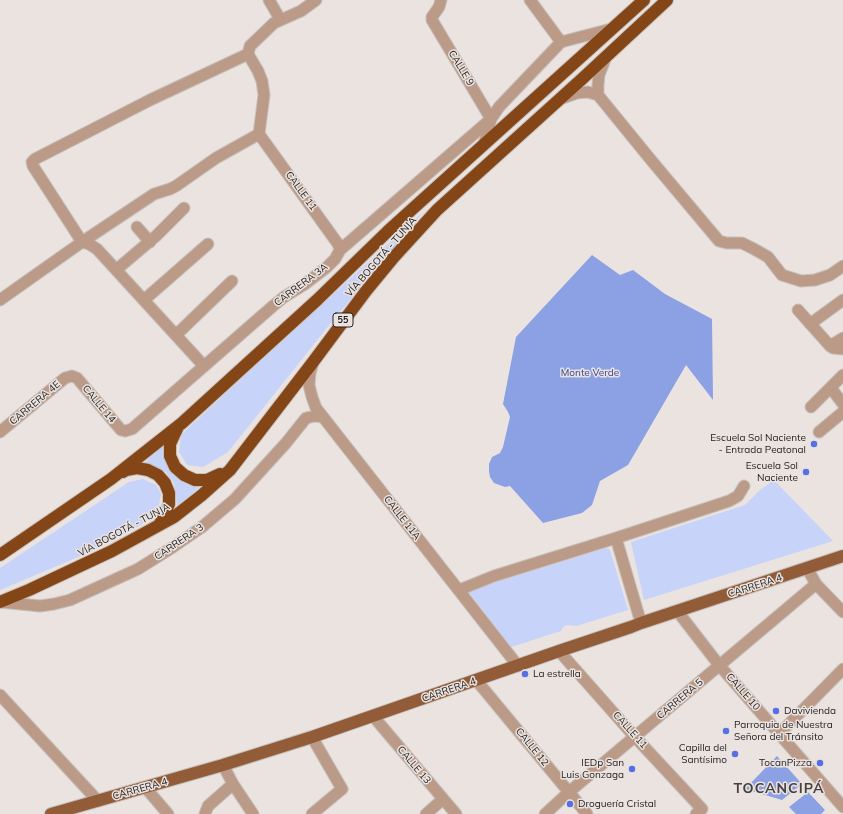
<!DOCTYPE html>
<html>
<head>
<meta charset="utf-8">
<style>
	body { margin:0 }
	canvas { display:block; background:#eae3e0 }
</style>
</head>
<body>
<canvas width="843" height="814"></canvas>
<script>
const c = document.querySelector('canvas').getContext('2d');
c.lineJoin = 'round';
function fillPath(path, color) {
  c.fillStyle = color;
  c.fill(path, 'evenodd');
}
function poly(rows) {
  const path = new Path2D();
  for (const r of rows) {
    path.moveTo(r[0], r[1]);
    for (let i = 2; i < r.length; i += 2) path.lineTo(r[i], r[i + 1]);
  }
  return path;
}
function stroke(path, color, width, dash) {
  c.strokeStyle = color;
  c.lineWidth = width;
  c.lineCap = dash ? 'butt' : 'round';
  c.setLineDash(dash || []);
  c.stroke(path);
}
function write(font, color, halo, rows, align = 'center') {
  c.font = font + ' Mulish,sans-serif';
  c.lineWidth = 3;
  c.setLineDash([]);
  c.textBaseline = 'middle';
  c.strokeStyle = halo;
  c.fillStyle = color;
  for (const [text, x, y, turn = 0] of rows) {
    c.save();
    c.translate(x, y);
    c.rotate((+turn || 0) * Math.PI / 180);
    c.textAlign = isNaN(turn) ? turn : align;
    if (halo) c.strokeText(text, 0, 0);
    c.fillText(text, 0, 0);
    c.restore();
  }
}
const green = poly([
	[424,211,330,324,228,452,203,467,187,465,179,452,181,435,230,389],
	[164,443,163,455,175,474,187,484,202,485,177,506,174,483,166,472,145,463],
	[143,479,156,485,161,494,158,510,141,525,90,552,0,590,0,568,129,482],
	[774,480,833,541,644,600,631,542,745,505,760,490],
	[606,548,609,549,610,550,628,610,576,626,567,625,563,627,561,631,511,647,468,591]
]);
const forest = poly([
	[592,255,620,275,633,270,665,294,712,319,713,400,686,365,628,465,600,481,592,505,582,513,543,523,510,486,505,487,494,483,490,477,489,471,489,464,492,457,500,453,503,447,510,417,508,412,503,404,516,337],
	[777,756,802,784,782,800,745,789],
	[808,792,825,810,821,814,796,814,789,807]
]);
const minor = poly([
	[269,0,280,19],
	[530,0,561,42],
	[598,95,651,160,719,241,727,243,742,243,754,249,768,257,782,275,801,281,815,280,830,275,843,266],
	[598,95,598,85,599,75,606,57],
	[563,98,577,93,588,92,598,95],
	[259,134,264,95,262,81,258,71,248,54,250,46,274,23,301,11,316,0],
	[259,134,338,244,340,250],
	[484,144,491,119,499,107,561,42,611,29],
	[137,227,150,242],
	[116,270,156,236,184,208],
	[0,300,82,242,154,194,170,189,176,186,216,158,259,134],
	[144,300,208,244],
	[798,310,830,346,833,348,843,349],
	[810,324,843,300],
	[176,335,232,281],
	[830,346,843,338],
	[313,363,310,373,309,385,312,397,316,408,518,666],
	[204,366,97,249,89,244,82,242,33,166,32,162,35,159,150,100,248,54],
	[831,388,843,404],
	[811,407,843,375],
	[0,432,65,378,72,376,77,378,121,430,125,431,132,429,273,306,284,297,305,284,327,267,335,259,340,250,491,119,432,20,432,17,439,7,441,0],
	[819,432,843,412],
	[616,538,641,623],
	[807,568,816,584,843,612],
	[459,590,494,576,616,538,729,501,738,496,744,486],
	[0,602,40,606,54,604,70,600,138,569,173,547,202,527,235,499,286,443,306,418,315,416,323,417],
	[678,612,719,665,843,807],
	[559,651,635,737,702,809,696,814],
	[477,681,587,814],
	[0,695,98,801],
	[373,716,456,814],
	[779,734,843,669],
	[223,765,233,784,253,814],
	[145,787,168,814],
	[205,814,208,806,233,784],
	[312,814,342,789,312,737],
	[426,814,443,799],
	[545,814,569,792,816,584]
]);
const major = poly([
	[51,814,223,765,312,737,559,651,631,627,641,623,843,556]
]);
const highway = poly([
	[177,429,175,433,170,444,170,456,175,467,184,475,195,480,207,480,220,474],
	[123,472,126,470,137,468,148,470,158,475,165,483,169,493,169,504,165,514,159,525],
	[0,555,111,479,182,423,317,300,388,231,644,0],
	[0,602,29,590,112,551,174,517,202,495,230,470,313,362,366,291,394,257,437,210,582,79,667,0]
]);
const markers = [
	[814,444,4,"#576fe5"],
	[806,472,4,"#576fe5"],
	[525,674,4,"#576fe5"],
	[776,711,4,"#576fe5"],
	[726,731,4,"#576fe5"],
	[735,754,4,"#576fe5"],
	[820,763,4,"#576fe5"],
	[632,769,4,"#576fe5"],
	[570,804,4,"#576fe5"]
];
const shields = [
	[343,320,20]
];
const shieldNames = [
	["55",343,320]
];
const streetNames = [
	["CALLE 9",461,68,59],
	["CALLE 11",301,191,54],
	["VÍA BOGOTÁ - TUNJA",381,257,-49],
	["CARRERA 3A",301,285,-37],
	["CARRERA 4E",35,403,-40],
	["CALLE 14",99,404,50],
	["CALLE 11A",402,518,52],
	["VÍA BOGOTÁ - TUNJA",124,530,-28],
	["CARRERA 3",179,542,-34],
	["CARRERA 4",755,586,-18],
	["CARRERA 4",449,690,-19],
	["CALLE 10",743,692,49],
	["CARRERA 5",680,699,-40],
	["CALLE 11",630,730,48],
	["CALLE 12",532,747,51],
	["CALLE 13",414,765,50],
	["CARRERA 4",140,789,-16]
];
const parkNames = [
	["Monte Verde",590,373]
];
const poiNames = [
	["Escuela Sol Naciente",806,438],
	["- Entrada Peatonal",806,450],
	["Escuela Sol",798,466],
	["Naciente",798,478],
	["La estrella",533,674,"left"],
	["Davivienda",784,711,"left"],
	["Parroquia de Nuestra",734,725,"left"],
	["Señora del Tránsito",734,737,"left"],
	["Capilla del",727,748],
	["Santísimo",727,760],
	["IEDp San",624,763],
	["Luis Gonzaga",624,775],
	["TocanPizza",812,763],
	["Droguería Cristal",578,804,"left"]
];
const districtNames = [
	["TOCANCIPÁ",779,789]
];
fillPath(green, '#c7d3f9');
fillPath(forest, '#8ca0e4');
stroke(minor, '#c6c0bd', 13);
stroke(major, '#c6c0bd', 14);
stroke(highway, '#c6c0bd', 14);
stroke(minor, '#bb9b88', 11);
stroke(major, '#935c39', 12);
stroke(highway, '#844517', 12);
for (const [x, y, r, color] of markers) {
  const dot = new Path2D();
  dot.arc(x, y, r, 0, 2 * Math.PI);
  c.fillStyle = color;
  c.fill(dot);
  stroke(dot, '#eae3e0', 1.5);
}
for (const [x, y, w] of shields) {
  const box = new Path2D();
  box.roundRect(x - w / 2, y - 7, w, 14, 3);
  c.fillStyle = '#eae3e0';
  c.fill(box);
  stroke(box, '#242120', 1);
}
write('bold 9px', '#242120', null, shieldNames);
write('10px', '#242120', '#eae3e0', streetNames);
write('10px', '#334393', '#eae3e0', parkNames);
write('10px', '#242120', '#eae3e0', poiNames, 'right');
c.letterSpacing = '1px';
write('bold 14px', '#46413e', '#eae3e0', districtNames);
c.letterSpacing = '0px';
</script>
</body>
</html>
